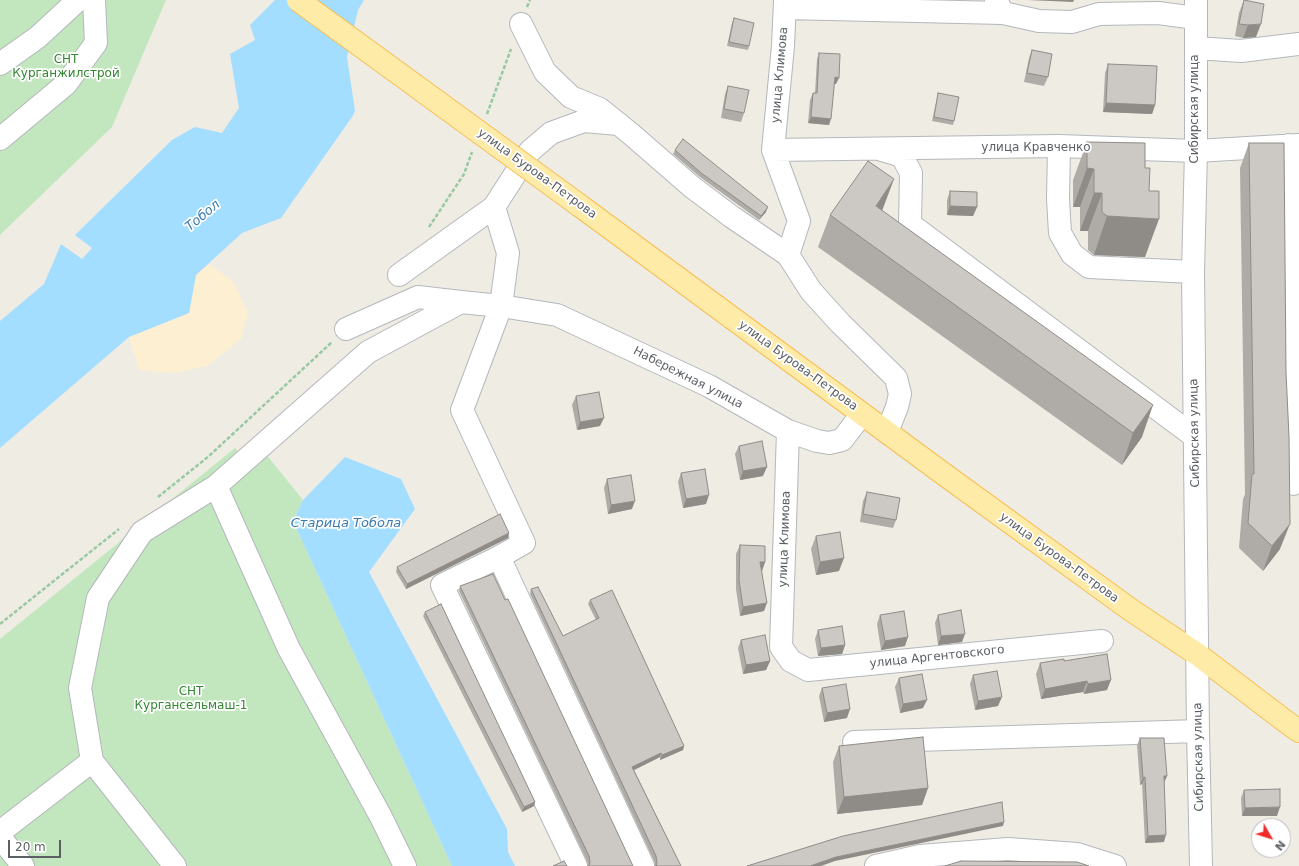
<!DOCTYPE html>
<html>
<head>
<meta charset="utf-8">
<style>
	body { margin:0 }
	#map { position:relative; width:1299px; height:866px; overflow:hidden; background:#efece4; font-family:"DejaVu Sans",sans-serif }
	canvas { display:block }
	.north { position:absolute; left:1251px; top:818px; width:40px; height:40px; box-sizing:border-box; background:#fff; border:1px solid #bebfc1; border-radius:50%; rotate:129deg; font-size:11px; font-weight:700; line-height:16px; text-align:center; color:#5c6065 }
	.north::after { content:''; display:block; margin:auto; width:14px; height:18px; background:#ef2c29; clip-path:polygon(50% 0,100% 100%,50% 72%,0 100%) }
	.scale { position:absolute; left:8px; top:840px; width:53px; height:18px; box-sizing:border-box; border:2px solid #5c6065; border-top:0; padding-left:5px; font-size:12px; line-height:14px; white-space:nowrap; color:#5c6065; -webkit-text-stroke:3px #fff; paint-order:stroke }
</style>
</head>
<body>
<div id="map">
<canvas width="1299" height="866"></canvas>
<div class="north">N</div>
<div class="scale">20 m</div>
</div>
<script>
const c = document.querySelector('canvas').getContext('2d');
c.lineJoin = 'round';
function fillPath(path, color) {
  c.fillStyle = color;
  c.fill(path, 'evenodd');
}
function poly(rows) {
  const path = new Path2D();
  for (const r of rows) {
    path.moveTo(r[0], r[1]);
    for (let i = 2; i < r.length; i += 2) path.lineTo(r[i], r[i + 1]);
  }
  return path;
}
function stroke(path, color, width, dash) {
  c.strokeStyle = color;
  c.lineWidth = width;
  c.lineCap = dash ? 'butt' : 'round';
  c.setLineDash(dash || []);
  c.stroke(path);
}
function write(font, color, halo, rows, align = 'center') {
  c.font = font + ' "DejaVu Sans",sans-serif';
  c.lineWidth = 3.5;
  c.setLineDash([]);
  c.textBaseline = 'middle';
  c.strokeStyle = halo;
  c.fillStyle = color;
  for (const [text, x, y, turn = 0] of rows) {
    c.save();
    c.translate(x, y);
    c.rotate((+turn || 0) * Math.PI / 180);
    c.textAlign = isNaN(turn) ? turn : align;
    if (halo) c.strokeText(text, 0, 0);
    c.fillText(text, 0, 0);
    c.restore();
  }
}
const green = poly([
	[0,0,166,0,112,127,0,235],
	[235,448,250,465,265,453,303,500,293,521,452,866,0,866,0,639]
]);
const sand = poly([
	[209,264,234,282,248,313,241,339,208,366,174,373,139,370,129,337,189,313,196,275]
]);
const water = poly([
	[275,0,364,0,358,10,347,57,355,111,352,117,281,218,242,233,196,275,189,313,129,337,0,448,0,321,44,284,61,244,82,259,92,248,75,235,172,140,195,127,222,133,239,108,230,54,255,40,250,25],
	[345,457,401,479,415,509,369,572,507,829,508,852,515,866,452,866,293,521,303,500]
]);
const path = poly([
	[527,7,530,0],
	[487,114,511,49],
	[429,227,464,174,472,152],
	[158,497,209,456,332,342],
	[0,624,119,529]
]);
const minor = poly([
	[785,0,783,46,773,150,799,221,788,255,811,291,840,323,896,378,900,394,897,407,887,432],
	[996,0,1003,13,1039,21,1072,22,1099,14,1158,13,1196,18],
	[1196,0,1196,151,1193,272,1198,731,1201,866],
	[785,8,1003,13],
	[521,24,545,72,571,97,600,109,631,134,692,187,732,217,788,255],
	[1196,48,1241,51,1299,44],
	[0,64,38,37,78,0],
	[0,139,66,84,96,43,94,0],
	[1289,145,1289,397,1299,397],
	[1059,146,1058,199,1060,233,1072,254,1089,267,1193,272],
	[773,150,1059,146,1196,151,1299,145],
	[882,150,902,156,911,173,910,224,1195,437],
	[399,275,494,207],
	[346,329,418,297,461,302],
	[1289,397,1293,484],
	[788,431,781,647,791,661,808,670,1102,641],
	[216,486,289,649,381,817,405,866],
	[499,557,524,543,462,410,501,306,508,253,494,207,530,151,551,133,584,121,619,124],
	[854,742,1198,731],
	[0,832,92,761],
	[0,837,23,866],
	[175,866,92,761,80,688,98,598,142,532,216,486,368,352,461,302,501,306,557,315,709,386,788,431,817,441,829,443,842,440,862,414],
	[576,866,442,585,499,557,643,866],
	[876,866,920,856,1008,849,1077,854,1115,866]
]);
const major = poly([
	[579,205,945,475,1131,610,1197,654,1285,721,1299,731]
]);
const majorBridge = poly([
	[298,0,579,205]
]);
const wall = poly([
	[1244,0,1256,37,1243,38,1235,36,1239,13],
	[734,18,749,46,748,50,727,46,732,23],
	[1032,50,1048,77,1044,86,1024,82,1029,58],
	[819,53,836,84,834,84,829,125,808,123,810,100,813,93,815,93,817,59],
	[1108,64,1155,105,1152,114,1103,112,1105,73],
	[728,86,744,113,741,122,721,118,725,94],
	[938,93,954,121,953,125,932,121,937,98],
	[1087,142,1145,257,1094,255,1088,250,1088,231,1080,231,1080,207,1073,207,1073,180],
	[1249,143,1280,549,1263,571,1239,548,1243,499,1245,494,1240,168],
	[675,150,766,212,759,220,700,177,673,154],
	[950,191,977,207,973,216,947,215,947,200],
	[882,211,1142,437,1122,465,818,247,830,215],
	[576,396,600,426,577,430,572,405],
	[739,446,763,476,740,480,735,454],
	[681,473,706,504,683,508,678,482],
	[607,479,632,509,608,514,604,488],
	[867,492,896,520,893,528,860,522,863,501],
	[509,533,508,538,406,589,396,572,397,567],
	[816,536,839,571,816,575,811,549],
	[740,545,765,562,762,571,764,611,740,616,736,589,736,554],
	[460,586,633,866,588,866,587,861,459,591],
	[531,589,563,636,596,620,588,604,590,600,684,746,683,750,660,760,660,757,634,770,681,866,655,866,654,861,530,594],
	[425,612,535,802,534,806,522,812,423,616],
	[880,615,905,646,881,650,877,624],
	[938,615,962,642,938,645,935,623],
	[818,630,845,645,842,654,818,656,815,639],
	[741,640,770,661,766,670,743,674,738,648],
	[1040,663,1107,690,1084,694,1083,692,1041,699,1036,674],
	[973,675,998,706,975,710,970,684],
	[899,678,923,708,900,713,895,687],
	[822,688,847,718,824,722,819,696],
	[1140,738,1167,776,1164,782,1164,842,1145,843,1142,784,1140,785,1137,745],
	[839,746,928,788,922,805,837,814,833,762],
	[1244,790,1277,816,1242,816,1241,798]
]);
const shadedWall = poly([
	[1028,0,1074,0,1073,2],
	[1261,24,1256,37,1243,38,1248,25],
	[835,77,839,78,836,84,833,84],
	[1106,103,1155,105,1152,114,1103,112],
	[811,117,831,119,829,125,808,123],
	[1087,168,1094,169,1080,207,1073,207],
	[894,179,882,211,876,206],
	[1094,193,1102,193,1088,231,1080,231],
	[950,206,977,207,973,216,947,215],
	[768,207,766,212,759,220,761,216],
	[1107,216,1159,219,1145,257,1094,255],
	[1153,405,1142,437,1122,465,1133,433],
	[604,418,600,426,577,430,580,422],
	[767,467,763,476,740,480,743,471],
	[709,495,706,504,683,508,686,499],
	[635,501,632,509,608,514,611,505],
	[1290,524,1280,549,1263,571,1272,546],
	[509,533,508,538,406,589,407,584],
	[844,558,839,571,816,575,820,562],
	[760,562,765,562,762,571],
	[767,603,764,611,740,616,743,607],
	[965,634,962,642,938,645,941,636],
	[908,637,905,646,881,650,885,641],
	[845,645,842,654,818,656,821,648],
	[770,661,766,670,743,674,746,665],
	[1111,680,1107,690,1084,694,1088,684],
	[1087,681,1083,692,1041,699,1045,689],
	[1002,697,998,706,975,710,978,701],
	[927,700,923,708,900,713,903,704],
	[850,709,847,718,824,722,827,713],
	[684,746,683,750,660,760,662,755],
	[661,753,660,757,630,772,632,767],
	[1164,776,1167,776,1164,783],
	[1145,777,1142,784,1140,785,1143,778],
	[928,788,922,805,837,814,844,797],
	[535,802,534,806,522,812,524,807],
	[1280,807,1277,816,1242,816,1245,808],
	[1004,822,1003,826,835,861,821,866,810,866,836,857],
	[1166,835,1164,842,1145,843,1148,836]
]);
const building = poly([
	[1244,0,1264,4,1261,24,1248,25,1239,24,1244,0],
	[734,18,754,23,749,46,729,42,734,18],
	[1032,50,1052,54,1048,77,1027,73,1032,50],
	[819,53,840,54,839,78,835,77,831,119,811,117,813,93,817,93,819,53],
	[1108,64,1157,66,1155,105,1106,103,1108,64],
	[728,86,749,90,744,113,724,109,728,86],
	[938,93,959,97,954,121,934,117,938,93],
	[683,139,768,207,761,216,701,173,675,150,683,139],
	[1087,142,1145,143,1145,168,1150,168,1149,191,1159,191,1159,219,1107,216,1102,212,1102,193,1094,193,1094,169,1087,168,1087,142],
	[1249,143,1284,143,1286,372,1289,437,1290,524,1272,546,1248,523,1252,474,1254,474,1249,143],
	[868,161,894,179,876,206,1153,405,1133,433,830,215,868,161],
	[950,191,977,192,977,207,950,206,950,191],
	[599,392,604,418,580,422,576,396,599,392],
	[762,441,767,467,743,471,739,446,762,441],
	[705,469,709,495,686,499,681,473,705,469],
	[631,475,635,501,611,505,607,479,631,475],
	[867,492,900,498,896,520,863,514,867,492],
	[500,514,509,533,407,584,397,567,500,514],
	[840,532,844,558,820,562,816,536,840,532],
	[740,545,765,546,765,562,760,562,767,603,743,607,739,580,740,545],
	[493,574,505,600,508,599,633,866,589,866,590,862,589,856,460,586,493,574],
	[538,587,563,636,599,618,590,600,612,590,684,746,662,755,661,753,632,767,681,866,656,866,657,863,656,856,531,589,538,587],
	[441,604,535,802,524,807,425,612,441,604],
	[961,610,965,634,941,636,938,615,961,610],
	[904,611,908,637,885,641,880,615,904,611],
	[842,626,845,645,821,648,818,630,842,626],
	[765,635,770,661,746,665,741,640,765,635],
	[1107,654,1111,680,1088,684,1087,681,1045,689,1040,663,1064,659,1064,661,1107,654],
	[997,671,1002,697,978,701,973,675,997,671],
	[922,674,927,700,903,704,899,678,922,674],
	[846,684,850,709,827,713,822,688,846,684],
	[923,737,928,788,844,797,839,746,923,737],
	[1140,738,1164,738,1167,776,1164,776,1166,835,1148,836,1145,777,1143,778,1140,738],
	[1280,789,1280,807,1245,808,1244,790,1280,789],
	[1002,802,1004,822,836,857,810,866,747,866,843,836,1002,802],
	[564,861,567,866,553,866,564,861],
	[961,861,1077,862,1089,866,945,866,961,861]
]);
const parkNames = [
	["СНТ",66,60],
	["Курганжилстрой",66,74],
	["СНТ",191,692],
	["Кургансельмаш-1",191,706]
];
const streetNames = [
	["улица Климова",780,75,-85],
	["Сибирская улица",1195,109,-90],
	["улица Кравченко",1036,148],
	["улица Бурова-Петрова",537,174,36],
	["улица Бурова-Петрова",798,366,36],
	["Набережная улица",688,378,27],
	["Сибирская улица",1195,433,-91],
	["улица Климова",785,539,-88],
	["улица Бурова-Петрова",1059,558,36],
	["улица Аргентовского",937,657,-6],
	["Сибирская улица",1199,757,-91]
];
const waterNames = [
	["Тобол",203,216,-40],
	["Старица Тобола",346,524]
];
fillPath(green, '#c2e7bf');
fillPath(sand, '#fcefd2');
fillPath(water, '#a3ddff');
stroke(minor, '#b4b7bb', 24);
stroke(major, '#f6bf55', 24);
stroke(path, '#98c9a3', 2.5, [4, 2]);
stroke(minor, '#fff', 22);
stroke(major, '#ffeba8', 22);
stroke(majorBridge, '#f6bf55', 24, []);
stroke(majorBridge, '#ffeba8', 22);
fillPath(wall, '#afaca8');
fillPath(shadedWall, '#8f8c88');
fillPath(building, '#ccc8c3');
stroke(building, '#8f8c88', 1);
write('12px', '#338631', '#fff', parkNames);
write('12px', '#5c6065', '#fff', streetNames);
write('italic 13px', '#3a79ac', '#fff', waterNames);
</script>
</body>
</html>
